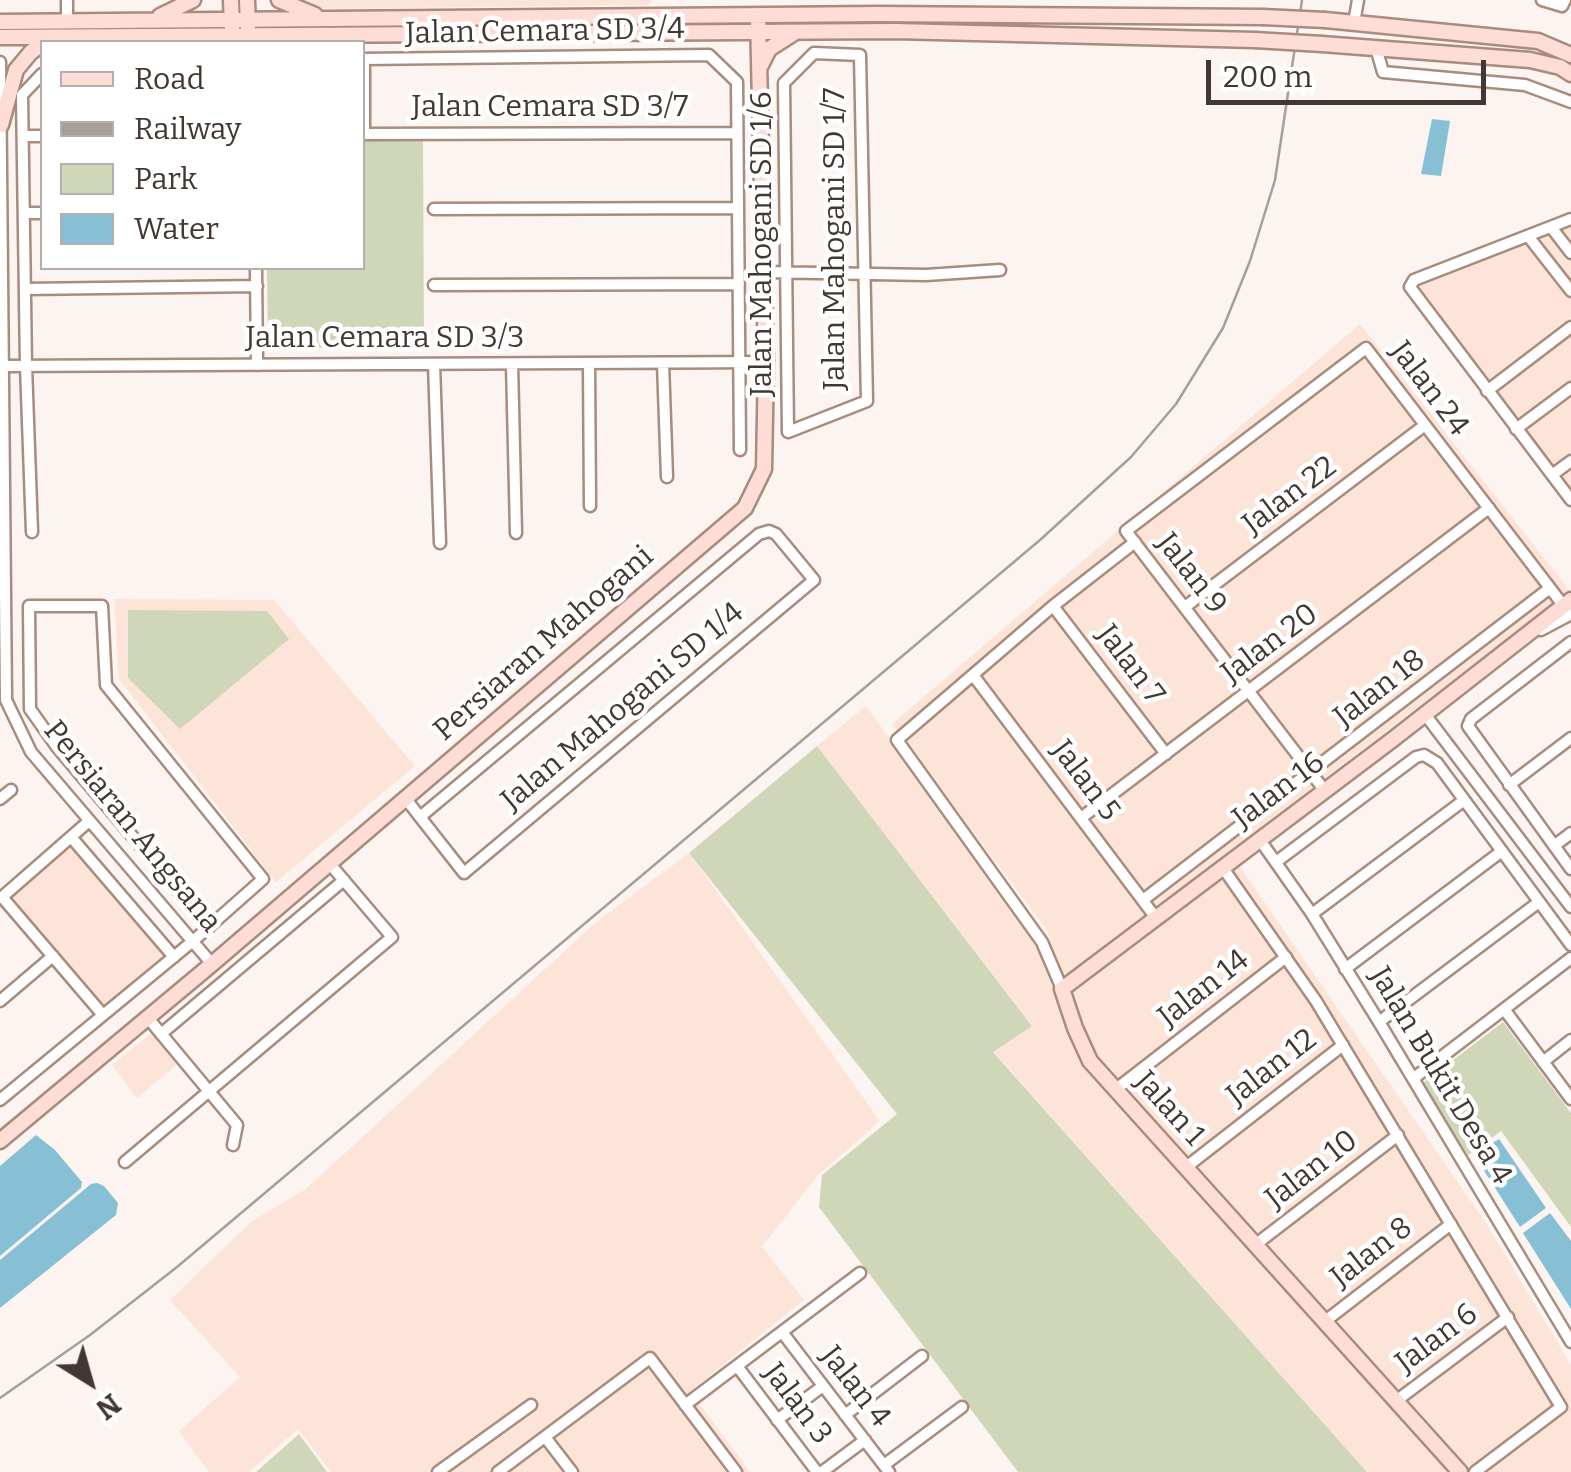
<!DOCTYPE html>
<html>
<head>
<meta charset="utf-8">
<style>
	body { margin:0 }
	#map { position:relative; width:1571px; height:1472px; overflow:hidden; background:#fbf4f1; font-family:Bitter,serif }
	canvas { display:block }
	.legend { position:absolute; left:40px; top:40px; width:325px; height:230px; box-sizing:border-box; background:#fff; border:2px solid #b4afad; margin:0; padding:12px 18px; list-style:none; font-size:30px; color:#433731 }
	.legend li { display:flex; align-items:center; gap:20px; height:50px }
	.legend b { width:50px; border:2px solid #b4afad }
	.north { position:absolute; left:40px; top:1332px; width:100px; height:100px; -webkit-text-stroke:8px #fff; paint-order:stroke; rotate:143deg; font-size:28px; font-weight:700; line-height:40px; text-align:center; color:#433731 }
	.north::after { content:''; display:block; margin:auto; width:35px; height:45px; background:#433731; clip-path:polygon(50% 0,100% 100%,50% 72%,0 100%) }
	.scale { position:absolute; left:1206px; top:60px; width:280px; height:45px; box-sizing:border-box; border:5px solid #433731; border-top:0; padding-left:12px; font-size:30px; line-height:35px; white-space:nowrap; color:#433731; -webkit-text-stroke:8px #fff; paint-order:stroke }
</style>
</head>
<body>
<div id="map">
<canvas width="1571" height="1472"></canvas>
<ul class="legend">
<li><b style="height:12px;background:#fdddd6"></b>Road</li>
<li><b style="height:12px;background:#a89e9a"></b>Railway</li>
<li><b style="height:28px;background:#d0d7b8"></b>Park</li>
<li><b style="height:28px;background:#87bfd5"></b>Water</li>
</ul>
<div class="north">N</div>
<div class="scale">200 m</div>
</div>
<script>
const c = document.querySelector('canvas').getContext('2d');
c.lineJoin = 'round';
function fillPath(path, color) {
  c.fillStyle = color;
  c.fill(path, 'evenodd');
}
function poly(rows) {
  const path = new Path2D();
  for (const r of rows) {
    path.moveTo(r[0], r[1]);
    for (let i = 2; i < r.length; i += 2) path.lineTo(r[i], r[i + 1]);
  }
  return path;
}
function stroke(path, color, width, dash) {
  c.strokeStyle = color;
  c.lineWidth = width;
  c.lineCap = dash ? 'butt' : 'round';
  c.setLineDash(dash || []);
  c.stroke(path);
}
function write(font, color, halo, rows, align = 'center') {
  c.font = font + ' Bitter,serif';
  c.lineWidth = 9;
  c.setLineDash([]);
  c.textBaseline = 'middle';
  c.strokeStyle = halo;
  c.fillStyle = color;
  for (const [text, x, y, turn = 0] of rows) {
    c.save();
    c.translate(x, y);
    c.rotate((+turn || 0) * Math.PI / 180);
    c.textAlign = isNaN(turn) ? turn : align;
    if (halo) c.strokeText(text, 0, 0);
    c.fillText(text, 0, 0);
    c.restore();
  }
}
const built = poly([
	[301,0,652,0,648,5,311,9],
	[1571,226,1571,496,1413,286],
	[1360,324,1570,591,1229,851,1486,1223,1571,1365,1571,1472,1469,1472,1086,1045,1047,930,892,724],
	[114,599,274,600,415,766,276,882,119,679],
	[866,706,1034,940,1079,1059,1448,1472,1367,1472,993,1051,1032,1025,817,746],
	[71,831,178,958,102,1021,0,897],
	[689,853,880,1121,817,1176,762,1247,804,1300,690,1391,750,1472,331,1472,298,1429,249,1472,209,1472,179,1431,240,1377,170,1300,251,1222,306,1189,595,923],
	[154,1031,180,1062,137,1098,112,1065]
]);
const green = poly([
	[423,138,424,347,268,348,267,268,362,268,363,139],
	[128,610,267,611,289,639,180,729,128,678],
	[817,746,1032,1026,993,1052,1367,1472,1018,1472,819,1207,822,1175,897,1114,689,853],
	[1503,1022,1571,1113,1571,1227,1501,1131,1468,1155,1423,1083],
	[299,1434,327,1472,256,1472]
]);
const water = poly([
	[1432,119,1450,121,1441,176,1421,174],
	[36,1135,55,1150,82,1182,81,1188,0,1256,0,1166],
	[1499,1139,1546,1208,1520,1227,1474,1155],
	[97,1183,104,1186,118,1203,116,1215,0,1308,0,1260,91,1184],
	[1550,1213,1571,1241,1571,1309,1523,1233]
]);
const street = poly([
	[67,0,67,22],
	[1542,0,1562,6,1565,0],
	[1354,23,1358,0],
	[1376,48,1383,72,1525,85,1571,102],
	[814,53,860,55,867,401,788,432,784,83,814,53],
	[362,59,709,55,737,82,740,450],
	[0,62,6,700,31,752,212,964],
	[362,134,737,133],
	[364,134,364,59],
	[23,136,42,136],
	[434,209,738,208],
	[24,213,42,213],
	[1571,219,1414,280,1410,287,1571,500],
	[1551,227,1571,253],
	[1528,236,1571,291],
	[256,268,257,365],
	[764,272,926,275,1000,270],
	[434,285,739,284],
	[25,289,257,286],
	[589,363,590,506],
	[663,363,667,477],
	[434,364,440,543],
	[512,364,516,533],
	[3,366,766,362],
	[1487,391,1571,327],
	[1516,429,1571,388],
	[1552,475,1571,461],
	[32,532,26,366,22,95,42,74],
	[1053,606,1166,754],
	[1185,607,1425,425],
	[1541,630,1571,614],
	[1571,642,1471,719,1468,726,1571,869],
	[973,675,1156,918],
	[1424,713,1571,907],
	[1509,785,1571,738],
	[1325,791,1126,531,1366,348,1563,605],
	[0,799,11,790],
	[406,799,420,817,464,873,814,580,776,534,769,531,759,534,420,817],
	[1081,818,1489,508],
	[71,837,174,957],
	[1260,840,1312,914,1379,1022,1571,1342],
	[1554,846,1571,833],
	[1276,862,1416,757,1424,755,1437,763,1571,945],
	[1223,868,1316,1001,1561,1407,1475,1472],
	[2,897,103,1015],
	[1,898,88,822],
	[1143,900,1550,588],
	[1312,914,1463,801],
	[1345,969,1502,851],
	[1062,989,1042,942,897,740,1053,606,1135,542],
	[0,1001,53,956],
	[1504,1009,1571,1099],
	[148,1018,237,1125,233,1145],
	[1379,1022,1539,902],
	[161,1034,344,880],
	[1543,1062,1571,1040],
	[1414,1078,1571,958],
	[1115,1090,1286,957],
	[0,1100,193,941,263,879,106,685,102,606,29,606,30,709,57,747,209,927],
	[125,1162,392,937,330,864],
	[1185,1168,1343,1045],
	[1255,1245,1398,1135],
	[1324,1322,1451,1224],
	[782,1332,889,1472],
	[737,1366,817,1472],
	[1396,1401,1508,1317],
	[685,1405,860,1273],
	[845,1415,922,1356],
	[777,1420,823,1386],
	[545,1437,572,1472],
	[884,1465,962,1407],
	[438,1472,531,1405],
	[498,1472,650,1358,736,1472],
	[822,1472,865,1440]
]);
const secondary = poly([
	[231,0,232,29],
	[247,0,248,29],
	[279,0,315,15],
	[160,16,193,0],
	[1325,20,1538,41,1571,55],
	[0,22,878,14,1263,17],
	[0,37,895,31,1255,40],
	[1322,44,1530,60,1560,67,1571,74],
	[760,67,769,49,794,33],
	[1,125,16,70,31,52,42,44],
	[0,1141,212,964,745,508,764,469,766,362,758,17],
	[1460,1472,1090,1061,1075,1028,1062,989,1392,740,1571,600]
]);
const rail = poly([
	[0,1398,90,1335,177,1267,1040,540,1131,457,1176,404,1223,328,1250,261,1275,180,1302,0]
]);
const secondaryBridge = poly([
	[1263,17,1325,20],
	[1255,40,1322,44]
]);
const streetNames = [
	["Jalan Cemara SD 3/4",545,32,-1],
	["Jalan Cemara SD 3/7",550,108],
	["Jalan Mahogani SD 1/7",836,239,-90],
	["Jalan Mahogani SD 1/6",763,244,-90],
	["Jalan Cemara SD 3/3",385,339],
	["Jalan 24",1429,389,53],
	["Jalan 22",1290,496,-37],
	["Jalan 9",1191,574,52],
	["Persiaran Mahogani",544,644,-41],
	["Jalan 20",1270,644,-37],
	["Jalan 7",1130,665,53],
	["Jalan 18",1380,689,-38],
	["Jalan Mahogani SD 1/4",623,707,-40],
	["Jalan 5",1085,781,53],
	["Jalan 16",1279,791,-37],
	["Persiaran Angsana",132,827,51],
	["Jalan 14",1204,989,-38],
	["Jalan 12",1272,1068,-38],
	["Jalan Bukit Desa 4",1440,1076,59],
	["Jalan 1",1169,1109,48],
	["Jalan 10",1312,1170,-38],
	["Jalan 8",1372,1253,-38],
	["Jalan 6",1437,1339,-37],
	["Jalan 4",855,1387,52],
	["Jalan 3",797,1404,53]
];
fillPath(built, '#fce4d9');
fillPath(green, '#d0d7b8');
fillPath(water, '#87bfd5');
stroke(street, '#a88c7e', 15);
stroke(secondary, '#a88c7e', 19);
stroke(street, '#fff', 10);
stroke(secondary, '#fdddd6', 14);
stroke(rail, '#a89e9a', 2.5);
stroke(secondaryBridge, '#a88c7e', 19, []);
stroke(secondaryBridge, '#fdddd6', 14);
write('30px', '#433731', '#fff', streetNames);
</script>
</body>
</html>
